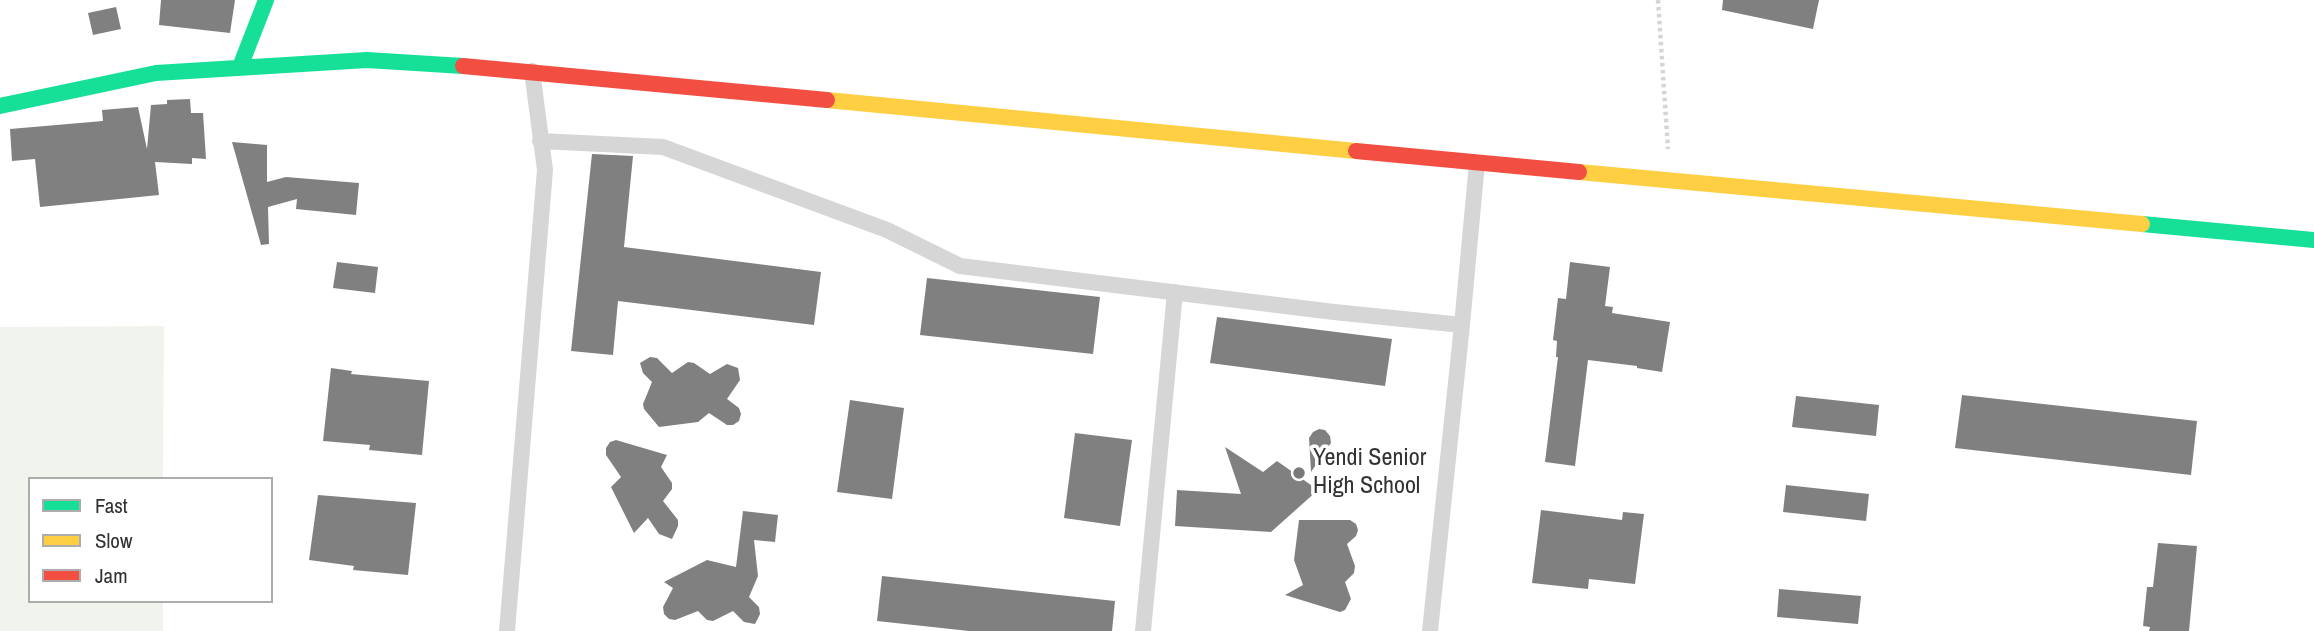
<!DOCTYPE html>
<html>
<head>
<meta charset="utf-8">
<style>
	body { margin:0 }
	#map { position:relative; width:2314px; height:631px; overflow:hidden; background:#fff; font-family:"Archivo Narrow",sans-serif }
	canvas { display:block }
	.legend { position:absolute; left:28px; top:477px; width:245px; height:126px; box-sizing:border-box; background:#fff; border:2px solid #adadad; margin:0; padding:9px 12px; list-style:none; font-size:21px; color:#323232 }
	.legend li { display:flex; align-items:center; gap:14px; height:35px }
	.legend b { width:35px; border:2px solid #adadad }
</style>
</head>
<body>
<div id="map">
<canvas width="2314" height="631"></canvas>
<ul class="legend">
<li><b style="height:9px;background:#16e098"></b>Fast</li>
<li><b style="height:9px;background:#ffcf43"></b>Slow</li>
<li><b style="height:9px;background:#f24e42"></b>Jam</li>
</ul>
</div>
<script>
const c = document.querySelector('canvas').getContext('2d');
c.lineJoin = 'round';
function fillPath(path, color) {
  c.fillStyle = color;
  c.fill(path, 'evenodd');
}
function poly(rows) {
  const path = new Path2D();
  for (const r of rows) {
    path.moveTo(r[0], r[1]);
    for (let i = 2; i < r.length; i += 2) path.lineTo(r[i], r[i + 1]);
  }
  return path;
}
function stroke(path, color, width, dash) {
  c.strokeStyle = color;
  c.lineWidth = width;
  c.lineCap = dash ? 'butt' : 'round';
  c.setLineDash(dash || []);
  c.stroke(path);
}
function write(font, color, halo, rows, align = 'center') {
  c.font = font + ' "Archivo Narrow",sans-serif';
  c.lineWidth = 7;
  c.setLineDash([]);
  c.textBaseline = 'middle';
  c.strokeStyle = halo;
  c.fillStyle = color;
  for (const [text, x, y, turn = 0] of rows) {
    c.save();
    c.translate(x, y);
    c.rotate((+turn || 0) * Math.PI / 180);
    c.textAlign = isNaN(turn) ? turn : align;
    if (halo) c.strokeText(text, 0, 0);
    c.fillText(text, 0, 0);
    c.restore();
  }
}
const green = poly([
	[164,326,163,479,30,479,30,601,163,601,163,631,0,631,0,327]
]);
const building = poly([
	[161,0,235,0,230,33,159,25],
	[1723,0,1819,0,1813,29,1722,10],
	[116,7,121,29,93,35,88,13],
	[190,99,191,113,203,113,206,159,192,158,192,164,155,162,159,195,40,207,35,159,12,161,10,129,103,121,102,110,138,107,147,149,151,105,167,104,167,100],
	[232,142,267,145,267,182,286,177,359,183,356,215,296,209,297,199,268,207,269,244,261,245],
	[592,154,633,156,624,247,821,272,814,325,618,301,613,355,571,351],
	[337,262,378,267,375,293,333,288],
	[1570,262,1610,267,1605,306,1613,307,1612,313,1670,322,1662,372,1637,368,1637,366,1588,360,1575,466,1545,462,1558,357,1556,357,1557,341,1553,340,1558,298,1566,299],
	[927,278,1100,297,1093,354,920,335],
	[1217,317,1392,339,1385,386,1210,363],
	[650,357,657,358,672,373,688,362,694,363,710,374,727,364,738,368,740,380,727,399,739,408,741,414,739,421,733,425,727,425,709,413,698,422,659,427,644,409,643,404,652,382,643,373,640,363],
	[331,368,352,371,351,374,429,381,422,455,369,450,370,445,323,441],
	[1962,395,2197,421,2191,475,1955,448],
	[1796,396,1879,405,1876,436,1792,427],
	[850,400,904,408,892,499,837,492],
	[1319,429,1325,430,1330,436,1331,443,1311,472,1309,438,1313,432],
	[1075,433,1132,440,1120,526,1064,518],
	[616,440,667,455,661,467,672,483,672,489,663,501,678,520,678,526,672,539,659,534,648,518,634,533,611,487,621,477,606,455,606,448,610,442],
	[1225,447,1263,472,1277,461,1318,490,1271,532,1175,526,1177,490,1241,494],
	[1786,485,1869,494,1866,521,1783,512],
	[318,495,416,503,408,575,353,570,354,566,309,560],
	[1541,510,1622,520,1623,512,1644,514,1635,584,1589,579,1588,589,1532,583],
	[743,511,778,515,775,542,754,540,758,576,749,597,759,607,760,614,755,624,744,622,733,611,713,621,707,620,698,611,675,620,669,619,664,614,663,607,673,588,664,582,707,560,736,567],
	[1299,520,1350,520,1356,524,1358,530,1356,536,1347,544,1355,566,1354,573,1345,582,1351,599,1345,610,1340,612,1285,595,1303,585,1294,560],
	[2158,543,2197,546,2189,631,2149,631,2150,627,2143,626,2147,587,2153,587],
	[882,576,1115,601,1112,631,969,631,877,621],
	[1779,589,1861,596,1858,624,1777,617]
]);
const path = poly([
	[1658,0,1668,149]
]);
const lane = poly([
	[540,141,663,147,887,230,960,266,1334,312,1462,325],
	[507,631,545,170,532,71],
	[1143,631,1175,292],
	[1430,631,1462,325,1477,163]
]);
const fast = poly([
	[240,67,266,0],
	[0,106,156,73,367,60,463,66],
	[2142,224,2314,240]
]);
const slow = poly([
	[827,100,1356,151],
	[1579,172,2142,224]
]);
const jam = poly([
	[463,66,827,100],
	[1356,151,1579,172]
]);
const markers = [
	[1299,473,7,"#7a7a7a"]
];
const poiNames = [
	["Yendi Senior",1313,459],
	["High School",1313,487]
];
fillPath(green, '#f0f4ed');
fillPath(building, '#808080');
stroke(path, '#d5d5d5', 4.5, [3.5, 3.5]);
stroke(lane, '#d6d6d6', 16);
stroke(fast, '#16e098', 16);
stroke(slow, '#ffcf43', 16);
stroke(jam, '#f24e42', 16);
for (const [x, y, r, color] of markers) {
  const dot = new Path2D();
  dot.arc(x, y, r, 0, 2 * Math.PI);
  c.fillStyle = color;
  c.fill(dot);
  stroke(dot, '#fff', 2.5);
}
write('24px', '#323232', '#fff', poiNames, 'left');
</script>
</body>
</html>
